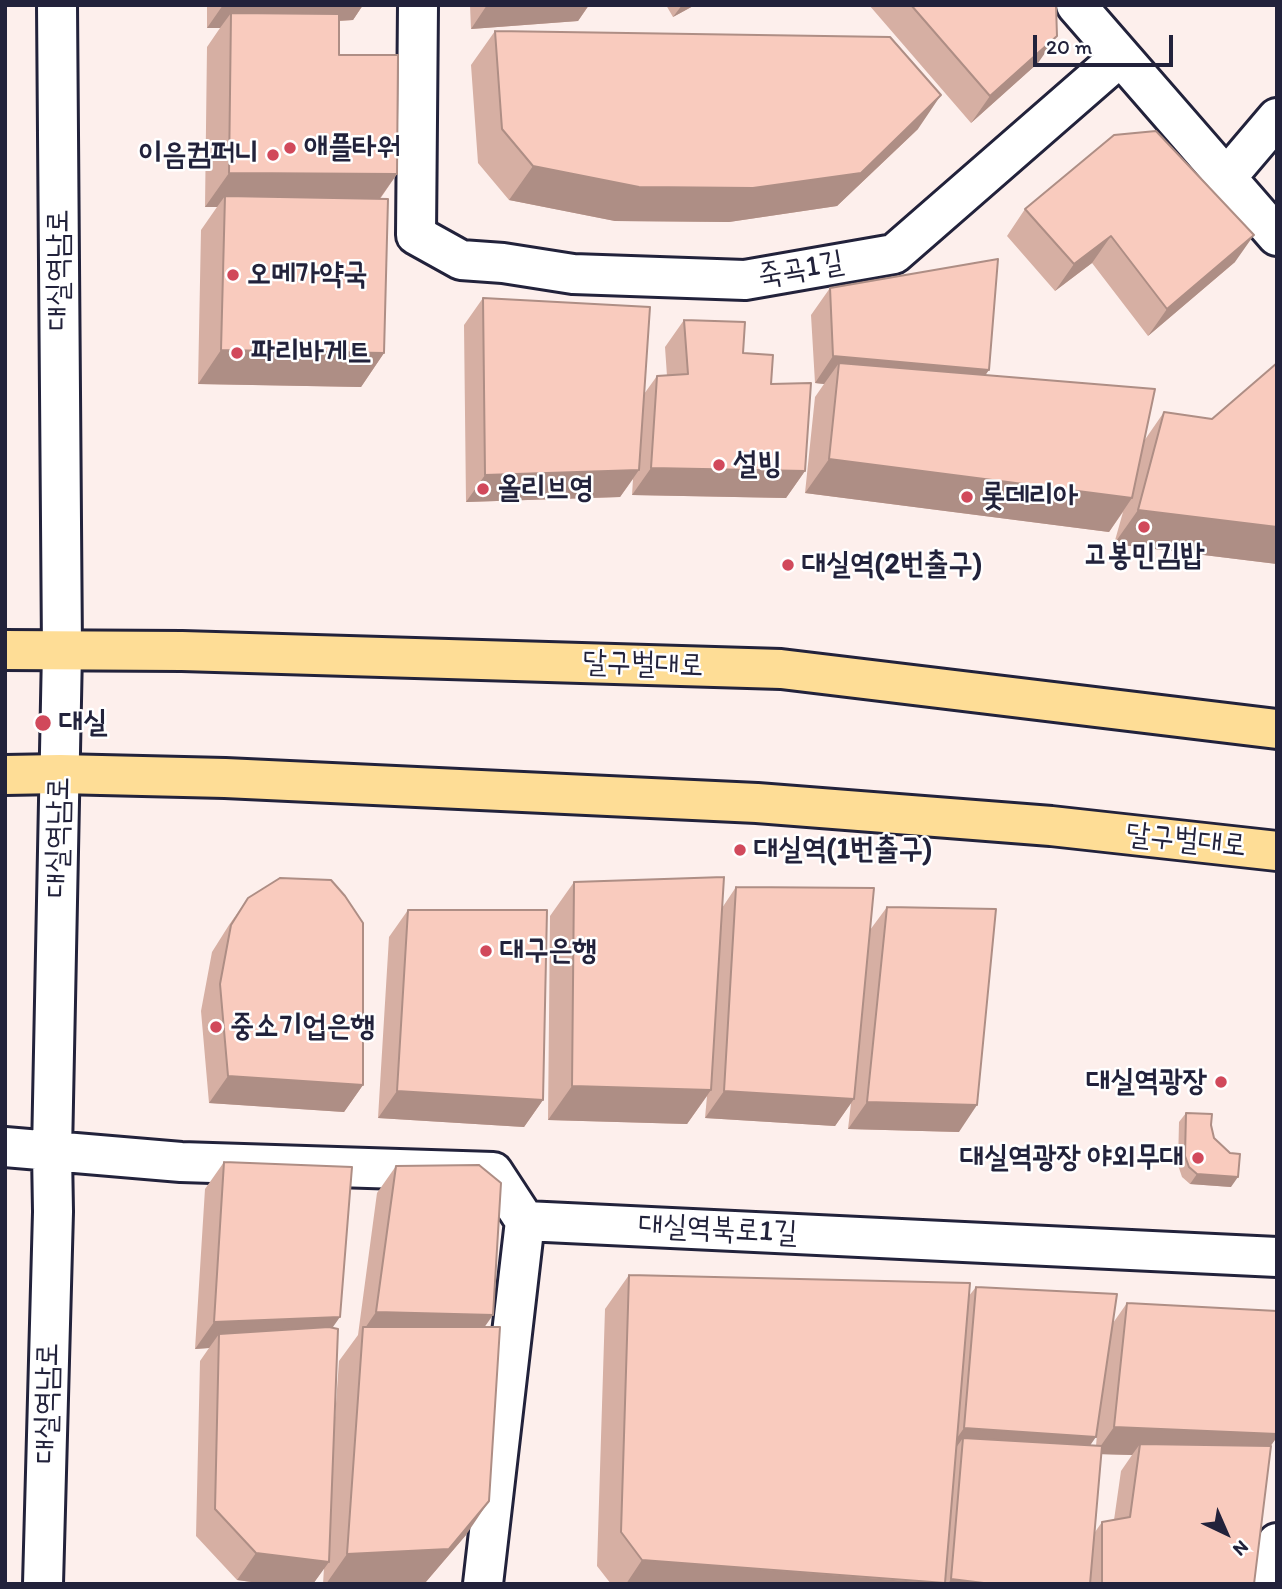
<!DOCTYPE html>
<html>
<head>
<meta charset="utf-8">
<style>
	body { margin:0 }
	#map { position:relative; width:1282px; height:1589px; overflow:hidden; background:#fdefec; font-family:Itim,sans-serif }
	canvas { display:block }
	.frame { position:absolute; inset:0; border:7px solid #22223b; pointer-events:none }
	.north { position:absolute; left:1191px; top:1498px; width:70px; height:70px; -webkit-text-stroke:5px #fff; paint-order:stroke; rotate:136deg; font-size:19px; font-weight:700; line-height:28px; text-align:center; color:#22223b }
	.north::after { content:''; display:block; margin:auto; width:24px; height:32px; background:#22223b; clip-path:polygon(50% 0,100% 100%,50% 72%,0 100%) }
	.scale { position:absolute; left:1033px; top:35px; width:140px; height:32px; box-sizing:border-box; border:4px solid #22223b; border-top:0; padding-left:9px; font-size:21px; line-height:24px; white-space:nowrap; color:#22223b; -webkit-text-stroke:5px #fff; paint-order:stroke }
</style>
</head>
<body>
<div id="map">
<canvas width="1282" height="1589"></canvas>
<div class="frame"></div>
<div class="north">N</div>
<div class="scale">20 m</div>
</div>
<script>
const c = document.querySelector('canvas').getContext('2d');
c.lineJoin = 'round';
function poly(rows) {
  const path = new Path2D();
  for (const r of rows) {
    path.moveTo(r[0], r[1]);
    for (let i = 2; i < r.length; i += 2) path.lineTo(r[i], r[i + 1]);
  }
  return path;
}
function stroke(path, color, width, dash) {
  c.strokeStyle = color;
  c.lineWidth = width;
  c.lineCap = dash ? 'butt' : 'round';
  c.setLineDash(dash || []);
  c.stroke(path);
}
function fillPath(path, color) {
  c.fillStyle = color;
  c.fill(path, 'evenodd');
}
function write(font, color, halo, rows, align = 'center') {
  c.font = font + ' Itim,"Poor Story",sans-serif';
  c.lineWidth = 5;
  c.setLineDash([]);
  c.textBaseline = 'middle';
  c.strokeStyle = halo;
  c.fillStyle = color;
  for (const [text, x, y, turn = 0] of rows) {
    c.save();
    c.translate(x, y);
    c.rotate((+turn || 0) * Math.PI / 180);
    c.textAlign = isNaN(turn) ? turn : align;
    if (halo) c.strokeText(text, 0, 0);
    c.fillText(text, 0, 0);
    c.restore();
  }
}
const minor = poly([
	[418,5,416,235,461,260,503,263,573,274,745,280,894,254,1120,57],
	[1076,5,1277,236],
	[1226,178,1277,118],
	[5,1147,181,1162,493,1172,525,1221],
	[525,1221,1277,1257],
	[43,1584,53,1212,52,1152,62,651,57,5],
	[483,1584,525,1221],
	[1272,1584,1277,1543]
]);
const major = poly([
	[5,650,182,651,781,669,1277,729],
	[5,775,60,774,225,778,757,803,1051,826,1277,851]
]);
const wall = poly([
	[207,5,363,5,353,20,339,21,339,55,397,174,380,199,384,353,361,387,198,384,201,230,217,207,205,207,207,47,220,28,207,28],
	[470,5,589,5,578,21,471,29],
	[666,5,695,5,673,17],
	[869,5,1056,5,1038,63,971,123],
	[495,31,918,129,837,206,729,222,615,221,509,200,478,163,471,65],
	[1025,209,1235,262,1148,336,1092,263,1055,291,1007,236],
	[830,288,985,375,1144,441,1164,412,1212,419,1277,363,1277,564,1114,544,1123,512,1109,532,805,493,815,397,824,384,815,383,811,315],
	[483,298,644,394,657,376,667,376,665,347,684,320,743,353,771,384,805,471,786,498,632,495,633,479,620,497,466,502,464,325],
	[574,882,722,908,736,887,870,930,887,907,959,1132,848,1129,851,1103,835,1126,705,1118,707,1096,687,1124,548,1120,550,916],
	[248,898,363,1085,344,1112,209,1103,201,1011,212,952,229,925],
	[408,910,543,1100,524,1127,378,1118,389,937],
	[1186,1113,1211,1125,1214,1138,1230,1153,1231,1187,1190,1184,1182,1177,1178,1165,1179,1122],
	[224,1162,332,1328,333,1446,339,1361,358,1335,377,1193,396,1166,484,1327,466,1535,425,1583,323,1584,324,1568,313,1584,266,1584,237,1580,196,1536,200,1361,209,1348,195,1349,205,1189],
	[629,1275,968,1297,976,1287,1113,1323,1127,1303,1277,1437,1270,1446,1254,1584,611,1584,597,1566,605,1309],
	[1098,1422,1096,1446,1090,1446],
	[1101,1454,1132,1455,1121,1471,1114,1520,1102,1522,1095,1532]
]);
const shadedWall = poly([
	[223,5,363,5,353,20,230,27,231,13,220,28,207,28],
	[487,5,589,5,578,21,471,29],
	[682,5,695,5,673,17],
	[1057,36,1038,63,971,123,990,96],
	[941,95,918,129,837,206,729,222,615,221,509,200,533,166],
	[229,173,397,174,373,208,225,196,217,207,205,207],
	[1254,235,1235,262,1148,336,1167,309],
	[1111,236,1092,263,1055,291,1074,264],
	[221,350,384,353,361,387,198,384],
	[833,356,989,370,970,397,839,363,824,384,815,383],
	[829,459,1132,498,1109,532,805,493],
	[651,468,805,471,786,498,632,495],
	[639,470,620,497,466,502,485,475],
	[1138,510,1277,527,1277,564,1114,544],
	[228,1076,363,1085,344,1112,209,1103],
	[572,1086,711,1090,687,1124,548,1120],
	[397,1091,543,1100,524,1127,378,1118],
	[724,1091,854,1099,835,1126,705,1118],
	[867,1102,977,1105,959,1132,848,1129],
	[1197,1174,1238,1177,1231,1187,1190,1184],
	[376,1312,493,1315,474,1342,363,1331],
	[340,1317,321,1344,219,1334,209,1348,195,1349,214,1322],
	[1114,1427,1277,1434,1277,1437,1260,1461,1140,1444,1132,1455,1095,1454],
	[964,1428,1096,1437,1077,1464,963,1438,950,1456,945,1455],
	[489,1501,466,1535,425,1583,326,1584,347,1554],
	[256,1553,329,1562,313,1584,266,1584,237,1580],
	[642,1560,944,1584,626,1584],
	[951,1579,992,1584,948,1584]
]);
const building = poly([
	[911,5,1056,5,1057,36,990,96,911,5],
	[231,13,339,14,339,55,398,55,397,174,229,173,231,13],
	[495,31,890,37,941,95,861,173,753,188,639,187,533,166,502,129,495,31],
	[1156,131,1254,235,1167,309,1111,236,1074,264,1025,209,1114,135,1156,131],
	[225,196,388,199,384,353,221,350,225,196],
	[998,259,989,370,833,356,830,288,998,259],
	[483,298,650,307,639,470,485,475,483,298],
	[684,320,745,322,743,353,773,355,771,384,811,383,805,471,651,468,657,376,688,374,684,320],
	[839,363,1155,389,1132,498,829,459,839,363],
	[1277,363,1277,527,1138,510,1164,412,1212,419,1277,363],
	[724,877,711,1090,572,1086,574,882,724,877],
	[280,878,331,880,345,896,363,923,363,1085,228,1076,220,984,231,925,248,898,280,878],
	[736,887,874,888,854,1099,724,1091,736,887],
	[887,907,996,909,977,1105,867,1102,887,907],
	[408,910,547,910,543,1100,397,1091,408,910],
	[1186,1113,1212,1114,1211,1125,1214,1138,1230,1153,1240,1154,1238,1177,1197,1174,1189,1167,1185,1156,1186,1113],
	[224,1162,352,1167,340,1317,214,1322,224,1162],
	[479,1165,501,1183,493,1315,376,1312,396,1166,479,1165],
	[629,1275,970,1283,945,1583,642,1560,621,1532,629,1275],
	[976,1287,1117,1294,1096,1437,964,1428,976,1287],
	[1127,1303,1277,1311,1277,1434,1114,1427,1127,1303],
	[329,1327,338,1329,329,1562,256,1553,215,1509,219,1334,329,1327],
	[363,1327,500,1327,489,1501,449,1549,347,1554,363,1327],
	[963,1438,1102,1446,1090,1584,992,1584,951,1579,963,1438],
	[1140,1444,1271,1446,1254,1584,1102,1584,1102,1522,1130,1517,1140,1444]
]);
const markers = [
	[290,148,7,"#d1495b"],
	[273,155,7,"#d1495b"],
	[233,275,7,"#d1495b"],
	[237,353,7,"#d1495b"],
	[719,465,7,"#d1495b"],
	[483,489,7,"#d1495b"],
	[967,497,7,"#d1495b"],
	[1144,527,7,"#d1495b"],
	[788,565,7,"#d1495b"],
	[43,723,9,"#d1495b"],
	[740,850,7,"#d1495b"],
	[486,951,7,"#d1495b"],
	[216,1027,7,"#d1495b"],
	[1221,1082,7,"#d1495b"],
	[1198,1158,7,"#d1495b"]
];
const poiNames = [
	["애플타워",304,148],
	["이음컴퍼니",259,155,"right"],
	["오메가약국",247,275],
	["파리바게트",251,353],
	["설빙",733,465],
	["올리브영",497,489],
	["롯데리아",981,497],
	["고봉민김밥",1144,556,"center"],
	["대실역(2번출구)",802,565],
	["대실",59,723],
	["대실역(1번출구)",754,850],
	["대구은행",500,951],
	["중소기업은행",230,1027],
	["대실역광장",1207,1082,"right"],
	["대실역광장 야외무대",1184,1158,"right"]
];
const streetNames = [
	["대실역남로",59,270,-90],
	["죽곡1길",801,270,-10],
	["달구벌대로",643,665,2],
	["대실역남로",59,837,-89],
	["달구벌대로",1186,841,6],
	["대실역북로1길",718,1230,3],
	["대실역남로",48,1403,-89]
];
stroke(minor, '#22223b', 44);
stroke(major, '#22223b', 44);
stroke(minor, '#fff', 38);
stroke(major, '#fedd96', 38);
fillPath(wall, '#d6afa3');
fillPath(shadedWall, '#ae8e85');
fillPath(building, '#f9cbbe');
stroke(building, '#ae8e85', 2);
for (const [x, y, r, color] of markers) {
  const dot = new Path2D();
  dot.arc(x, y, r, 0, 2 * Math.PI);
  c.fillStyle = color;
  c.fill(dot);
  stroke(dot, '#fff', 2.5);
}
write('bold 30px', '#22223b', '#fff', poiNames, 'left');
write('30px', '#22223b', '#fff', streetNames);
</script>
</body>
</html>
